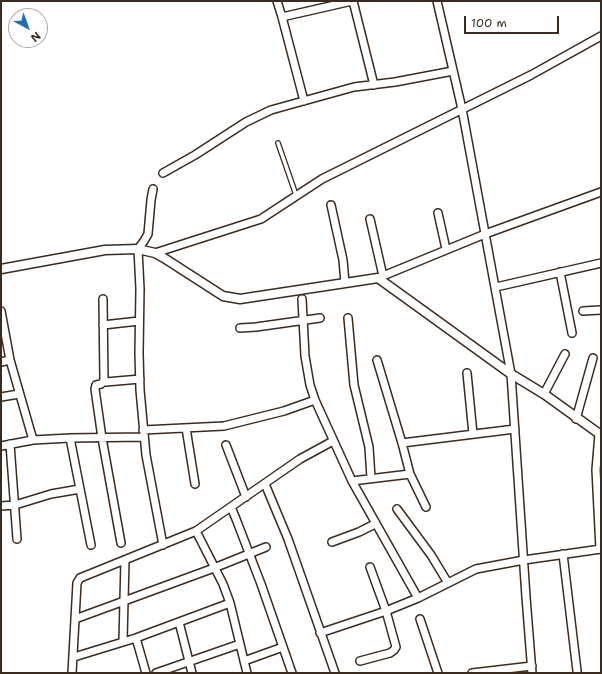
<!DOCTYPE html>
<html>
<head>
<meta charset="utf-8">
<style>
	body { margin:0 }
	#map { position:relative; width:602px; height:674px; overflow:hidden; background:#fff; font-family:"Shantell Sans",sans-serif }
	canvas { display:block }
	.frame { position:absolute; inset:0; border:2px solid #3b2a1e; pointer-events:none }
	.north { position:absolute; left:8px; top:8px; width:40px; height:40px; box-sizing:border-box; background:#fff; border:1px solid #b1aaa5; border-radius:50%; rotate:139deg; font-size:11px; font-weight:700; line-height:16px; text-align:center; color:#3b2a1e }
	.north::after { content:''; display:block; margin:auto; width:14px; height:18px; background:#1f6fb2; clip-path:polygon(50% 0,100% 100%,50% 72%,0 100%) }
	.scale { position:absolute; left:464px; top:16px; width:95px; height:18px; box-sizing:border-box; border:2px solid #3b2a1e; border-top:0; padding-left:5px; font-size:12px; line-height:14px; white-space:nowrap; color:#3b2a1e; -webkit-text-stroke:3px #fff; paint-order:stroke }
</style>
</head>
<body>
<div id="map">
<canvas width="602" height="674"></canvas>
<div class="frame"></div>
<div class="north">N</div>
<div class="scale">100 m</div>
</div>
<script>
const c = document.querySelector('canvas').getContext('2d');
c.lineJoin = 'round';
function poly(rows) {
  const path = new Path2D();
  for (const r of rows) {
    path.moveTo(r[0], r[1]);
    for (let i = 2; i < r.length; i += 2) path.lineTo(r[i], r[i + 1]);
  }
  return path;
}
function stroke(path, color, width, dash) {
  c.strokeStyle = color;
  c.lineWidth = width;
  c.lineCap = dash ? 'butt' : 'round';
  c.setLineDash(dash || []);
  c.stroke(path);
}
const service = poly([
	[278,143,296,195]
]);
const minor = poly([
	[277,1,282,17],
	[353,1,374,85],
	[437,1,462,109,511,374,526,597,532,673],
	[304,101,282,17,352,1],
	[163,173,195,155,246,122,271,110,354,87,395,82,453,71],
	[153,189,151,200,148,234,144,241,138,249,140,289,139,353,140,390,146,455,163,545],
	[331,205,343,260,345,283],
	[438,213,446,249],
	[370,219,383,276],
	[155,253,261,219,322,179,531,75,601,36],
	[560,272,572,333],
	[378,278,485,234,601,192],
	[496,287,601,263],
	[103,299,104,381,106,382,140,379],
	[302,299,305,356,310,385,315,400,352,481,418,598],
	[1,311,10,360,33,440],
	[583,311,601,310],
	[348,318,354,385,369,447,371,478],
	[103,325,139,321],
	[240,328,256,327,320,318],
	[377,360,402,443,410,474,426,507],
	[1,362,10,360],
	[467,373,473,434],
	[104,381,101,384,96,385,95,389,102,438,121,543],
	[544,394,565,354],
	[1,397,19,394],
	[576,419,593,358],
	[186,428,195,484],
	[143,430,224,426,284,411,315,400],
	[599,434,596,470,600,549],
	[70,438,91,545],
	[402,443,515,429],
	[10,444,17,539],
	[226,445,246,497],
	[1,446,33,440,70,438,144,437],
	[352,481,410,474],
	[265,484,288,539,335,673],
	[1,506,15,505,51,494,80,489],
	[231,507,236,519,261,584,292,673],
	[397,509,431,555,448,583],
	[196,531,223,584,230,603,247,673],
	[332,542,359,532,375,524],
	[563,554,577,671],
	[75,619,214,568,266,547],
	[420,619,438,673],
	[179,622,192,673],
	[320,633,386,611,418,598,476,569,524,560,601,549],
	[136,638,146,673],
	[123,641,125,560],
	[74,657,136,638,230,603],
	[244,661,283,647],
	[360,661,390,653,394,650,396,647,386,611,370,567],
	[72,673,77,583,80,578,196,531,300,459,333,441],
	[156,673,240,644],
	[472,673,532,666]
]);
const tertiary = poly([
	[1,269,105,250,138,249,155,253,164,258,223,296,240,299,378,278,511,374,544,394,601,435]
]);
stroke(service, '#3b2a1e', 6);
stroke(minor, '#3b2a1e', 10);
stroke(tertiary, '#3b2a1e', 11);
stroke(service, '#fff', 3.5);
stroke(minor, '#fff', 7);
stroke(tertiary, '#fff', 8);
</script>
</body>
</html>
